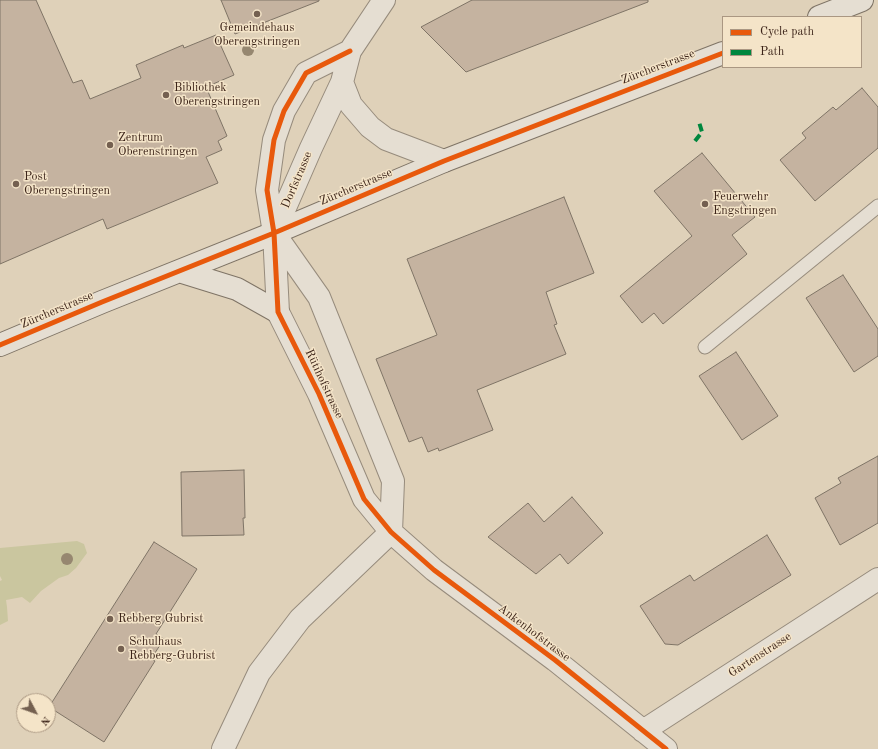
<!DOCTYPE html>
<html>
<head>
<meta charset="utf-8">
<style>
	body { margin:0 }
	#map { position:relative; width:878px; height:749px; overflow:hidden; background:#dfd1b9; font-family:"Old Standard TT",serif }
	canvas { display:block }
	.legend { position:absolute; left:722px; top:16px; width:140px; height:52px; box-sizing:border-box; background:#f4e4c8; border:1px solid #aa9782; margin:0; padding:5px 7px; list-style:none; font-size:12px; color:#3b2318 }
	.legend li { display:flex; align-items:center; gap:8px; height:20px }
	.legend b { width:20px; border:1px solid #aa9782 }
	.north { position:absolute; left:16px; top:693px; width:40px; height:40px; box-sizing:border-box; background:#f4e4c8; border:1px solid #aa9782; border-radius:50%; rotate:131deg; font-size:11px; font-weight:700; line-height:16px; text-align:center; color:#3b2318 }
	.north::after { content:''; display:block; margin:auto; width:14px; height:18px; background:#746050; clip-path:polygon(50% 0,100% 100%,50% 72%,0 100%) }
</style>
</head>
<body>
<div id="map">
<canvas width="878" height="749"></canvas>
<ul class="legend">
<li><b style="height:5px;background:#e8590c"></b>Cycle path</li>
<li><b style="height:5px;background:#00873e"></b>Path</li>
</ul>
<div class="north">N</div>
</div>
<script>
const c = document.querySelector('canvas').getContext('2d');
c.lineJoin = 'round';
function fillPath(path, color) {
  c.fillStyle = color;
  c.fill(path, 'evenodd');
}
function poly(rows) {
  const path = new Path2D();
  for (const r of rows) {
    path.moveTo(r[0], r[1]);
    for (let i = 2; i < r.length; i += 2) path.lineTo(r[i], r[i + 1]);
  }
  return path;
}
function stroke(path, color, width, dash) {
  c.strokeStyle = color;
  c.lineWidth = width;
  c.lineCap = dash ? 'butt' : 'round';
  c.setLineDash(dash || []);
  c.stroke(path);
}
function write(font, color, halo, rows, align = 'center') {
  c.font = font + ' "Old Standard TT",serif';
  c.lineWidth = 3;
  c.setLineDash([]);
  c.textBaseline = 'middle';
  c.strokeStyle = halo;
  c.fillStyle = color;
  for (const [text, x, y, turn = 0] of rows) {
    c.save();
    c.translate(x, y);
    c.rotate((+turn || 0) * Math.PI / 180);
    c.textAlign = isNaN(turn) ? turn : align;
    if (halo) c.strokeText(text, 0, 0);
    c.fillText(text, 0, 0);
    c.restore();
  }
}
const green = poly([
	[77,541,84,544,87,553,76,568,68,575,59,578,41,591,30,603,22,597,6,600,7,607,8,621,0,625,0,581,2,580,0,576,0,548]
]);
const building = poly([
	[0,0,36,0,73,83,82,80,90,99,141,78,136,65,183,45,184,48,216,35,234,75,206,87,227,136,218,141,222,150,206,157,218,183,107,229,103,219,0,264,0,0],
	[221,0,319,0,319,1,235,34,221,0],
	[472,0,648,0,648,2,466,72,421,27,472,0],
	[862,88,878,107,878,148,815,201,780,160,806,138,802,133,833,107,836,110,862,88],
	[702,153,755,217,732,235,747,254,663,324,654,313,642,323,620,296,692,236,654,191,702,153],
	[564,197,594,273,546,292,557,324,554,325,566,354,477,390,493,430,439,451,438,448,428,452,422,437,409,442,376,359,437,335,407,259,564,197],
	[843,275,878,329,878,356,854,372,806,298,843,275],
	[736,352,778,416,742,440,699,376,736,352],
	[878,456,878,523,840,545,815,498,841,483,838,478,878,456],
	[244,470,245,518,243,518,244,535,182,536,181,472,244,470],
	[572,497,603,533,568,564,560,554,536,574,488,537,528,503,544,522,572,497],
	[767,535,791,575,678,645,665,644,640,606,690,575,694,581,767,535],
	[154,542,197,569,156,634,164,639,151,659,155,661,104,742,49,707,154,542]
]);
const service = poly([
	[705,347,878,206]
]);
const minor = poly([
	[350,51,306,73,284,111,274,140,267,190,274,233,278,312,319,394,364,499,391,532,434,570,555,660,666,749],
	[342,82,351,105,370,127,386,139,444,161],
	[274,233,311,148,342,82,350,51,384,0],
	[643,731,878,579],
	[223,749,259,673,300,619,391,532,393,481,319,297,274,233]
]);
const secondary = poly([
	[819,17,862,0],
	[179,271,237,289,278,312],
	[0,345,102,302,274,233,444,161,723,53]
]);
const quiet = poly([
	[695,141,702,132,699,122]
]);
const cycleway = poly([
	[350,51,306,73,284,111,274,140,267,190,274,233,278,312,319,394,364,499,391,532,434,570,555,660,666,749],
	[0,345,102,302,274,233,444,161,723,53]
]);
const trees = [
	[248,50],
	[67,559]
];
const markers = [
	[257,14,4,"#746050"],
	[166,95,4,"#746050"],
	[110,145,4,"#746050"],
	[16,184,4,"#746050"],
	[705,204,4,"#746050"],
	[110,619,4,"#746050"],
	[121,649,4,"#746050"]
];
const poiNames = [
	["Gemeindehaus",257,28,"center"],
	["Oberengstringen",257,42,"center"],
	["Bibliothek",174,88],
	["Oberengstringen",174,102],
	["Zentrum",118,138],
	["Oberenstringen",118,152],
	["Post",24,177],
	["Oberengstringen",24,191],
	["Feuerwehr",713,197],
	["Engstringen",713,211],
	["Rebberg Gubrist",118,619],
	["Schulhaus",129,642],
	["Rebberg-Gubrist",129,656]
];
const streetNames = [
	["Zürcherstrasse",658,67,-21],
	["Dorfstrasse",297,180,-67],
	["Zürcherstrasse",356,187,-23],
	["Zürcherstrasse",57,310,-23],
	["Rütihofstrasse",324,384,65],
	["Ankenhofstrasse",534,633,37],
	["Gartenstrasse",760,655,-33]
];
fillPath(green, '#cac69f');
fillPath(building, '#c5b3a0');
stroke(building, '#7f7466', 1);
stroke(service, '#968b7c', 15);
stroke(minor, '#968b7c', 24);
stroke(secondary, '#7f7466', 24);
stroke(service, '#e5ded2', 13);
stroke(minor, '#e5ded2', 22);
stroke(secondary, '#e5ded2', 22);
stroke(quiet, '#00873e', 4, [8, 4]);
stroke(cycleway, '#e8590c', 5);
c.fillStyle = '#968770';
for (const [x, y] of trees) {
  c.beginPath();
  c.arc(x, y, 6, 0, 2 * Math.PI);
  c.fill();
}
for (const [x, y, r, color] of markers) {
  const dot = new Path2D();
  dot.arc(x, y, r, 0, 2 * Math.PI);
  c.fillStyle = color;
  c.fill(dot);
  stroke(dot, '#f4e4c8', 1.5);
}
write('12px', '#3b2318', '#f4e4c8', poiNames, 'left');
write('12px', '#3b2318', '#f4e4c8', streetNames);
</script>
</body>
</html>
